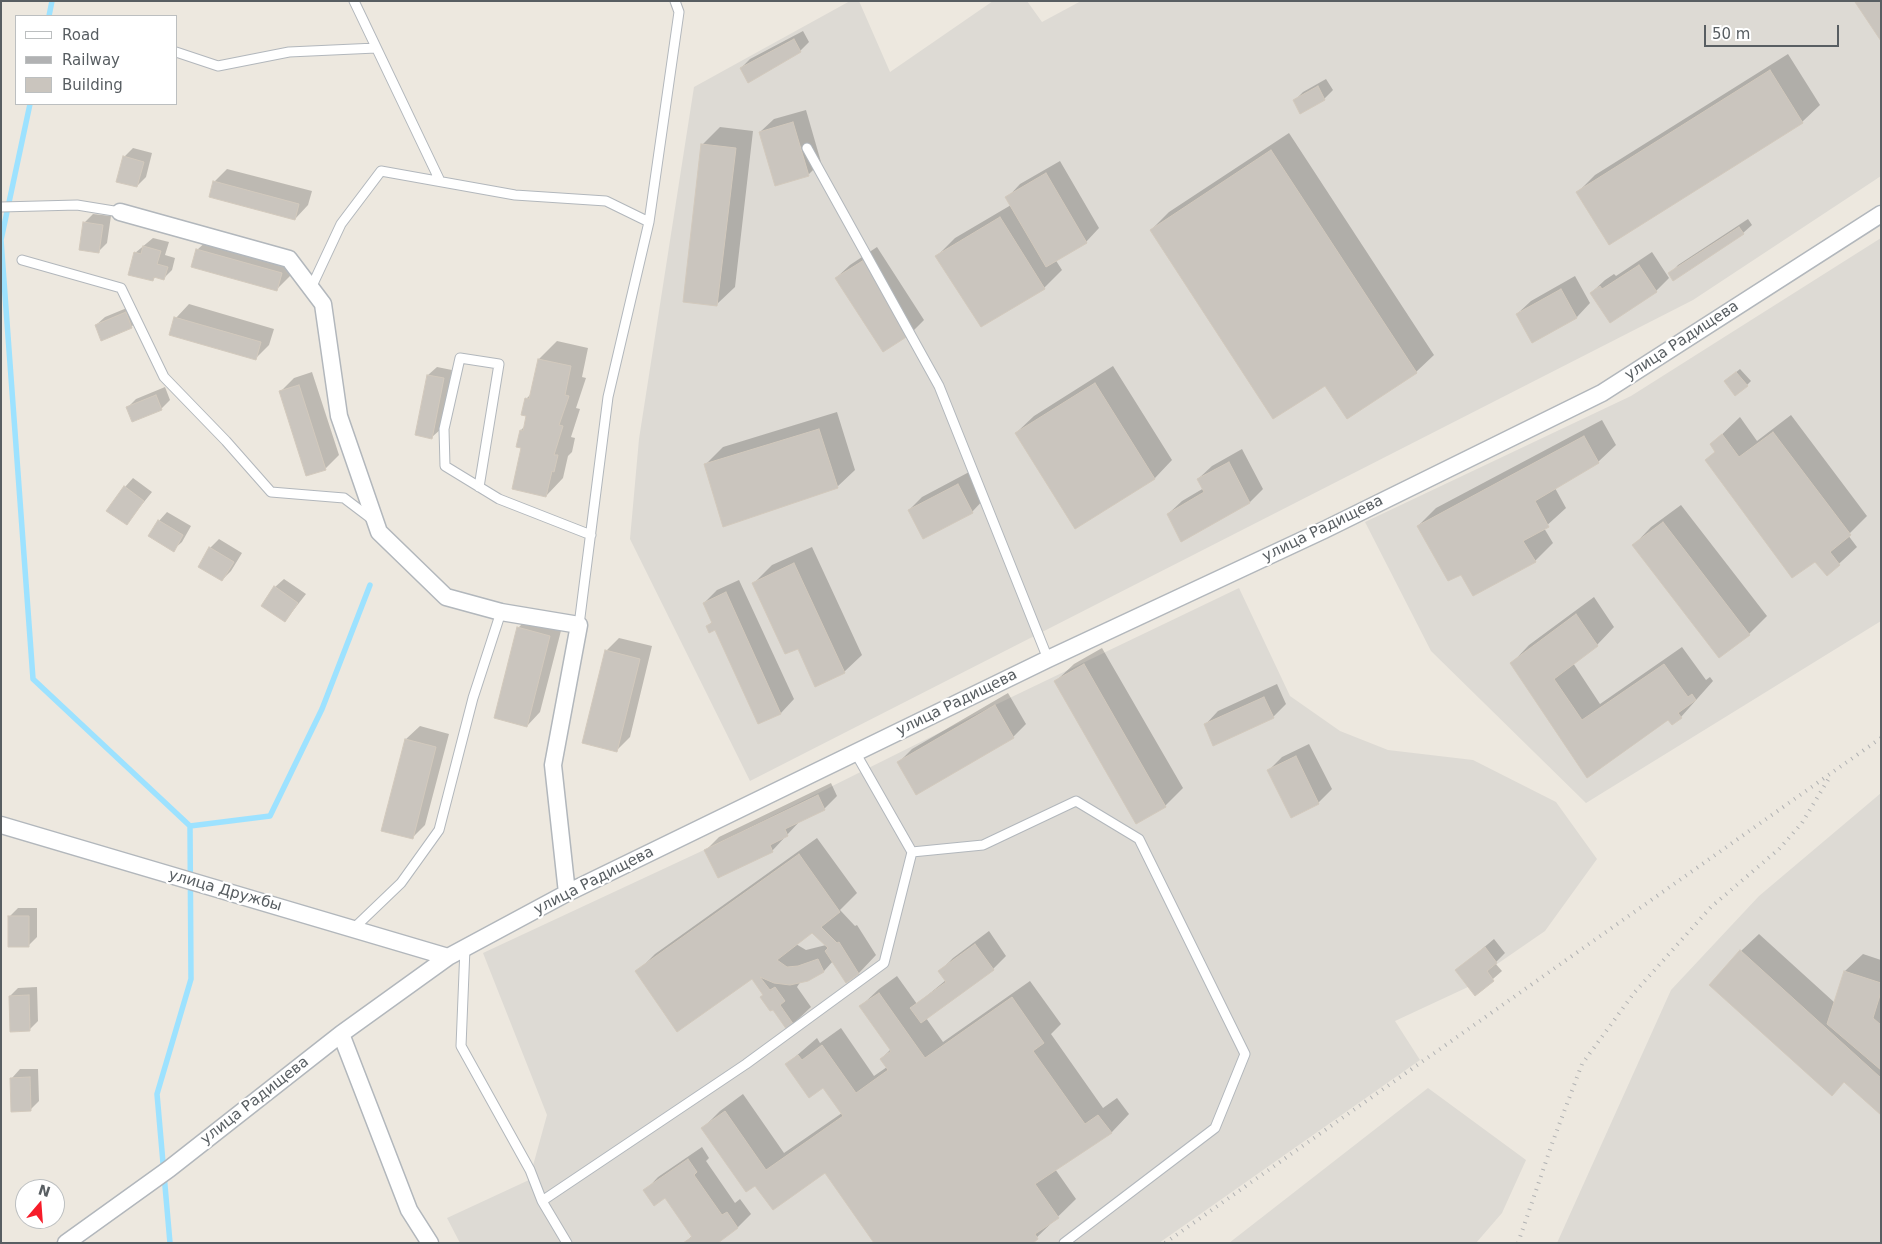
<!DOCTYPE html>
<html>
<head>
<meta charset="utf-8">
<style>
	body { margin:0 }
	#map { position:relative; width:1882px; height:1244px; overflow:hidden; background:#ede8df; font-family:"DejaVu Sans",sans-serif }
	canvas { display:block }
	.frame { position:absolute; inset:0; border:2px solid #585e62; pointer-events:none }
	.legend { position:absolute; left:15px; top:15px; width:162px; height:90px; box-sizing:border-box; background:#fff; border:1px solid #bcbfc0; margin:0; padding:6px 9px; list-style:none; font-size:15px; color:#585e62 }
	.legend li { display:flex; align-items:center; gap:10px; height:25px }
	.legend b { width:25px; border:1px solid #bcbfc0 }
	.north { position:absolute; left:15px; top:1179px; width:50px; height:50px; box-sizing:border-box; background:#fff; border:1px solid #bcbfc0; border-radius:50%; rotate:18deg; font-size:14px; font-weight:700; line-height:20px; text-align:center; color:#585e62 }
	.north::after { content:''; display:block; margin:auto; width:18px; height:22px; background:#f61c29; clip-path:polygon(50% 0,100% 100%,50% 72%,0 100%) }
	.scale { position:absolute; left:1704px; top:25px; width:135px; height:22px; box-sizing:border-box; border:2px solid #585e62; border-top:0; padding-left:6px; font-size:15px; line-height:18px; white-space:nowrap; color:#585e62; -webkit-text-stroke:4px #fff; paint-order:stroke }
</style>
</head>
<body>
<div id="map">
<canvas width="1882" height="1244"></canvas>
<div class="frame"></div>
<ul class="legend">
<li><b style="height:6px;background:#fff"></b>Road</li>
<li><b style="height:6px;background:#b1b2b3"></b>Railway</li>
<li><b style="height:14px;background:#cac5be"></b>Building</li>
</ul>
<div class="north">N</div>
<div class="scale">50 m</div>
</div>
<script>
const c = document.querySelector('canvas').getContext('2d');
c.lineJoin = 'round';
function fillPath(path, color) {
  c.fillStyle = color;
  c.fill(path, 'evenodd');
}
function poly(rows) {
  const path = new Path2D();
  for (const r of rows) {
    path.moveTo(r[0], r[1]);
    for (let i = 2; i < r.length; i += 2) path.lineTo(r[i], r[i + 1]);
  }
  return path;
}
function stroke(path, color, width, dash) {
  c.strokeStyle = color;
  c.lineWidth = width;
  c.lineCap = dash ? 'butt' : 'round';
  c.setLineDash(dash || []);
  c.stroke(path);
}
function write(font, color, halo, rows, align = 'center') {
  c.font = font + ' "DejaVu Sans",sans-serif';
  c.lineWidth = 4.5;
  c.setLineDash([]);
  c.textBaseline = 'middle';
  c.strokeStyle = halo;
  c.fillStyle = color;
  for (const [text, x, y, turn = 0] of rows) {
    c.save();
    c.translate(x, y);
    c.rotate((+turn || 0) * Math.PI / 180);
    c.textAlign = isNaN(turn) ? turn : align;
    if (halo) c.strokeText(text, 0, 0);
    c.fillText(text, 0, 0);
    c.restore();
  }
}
const industrial = poly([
	[850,1,859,1,890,72,993,1,1027,1,1042,22,1081,1,1881,1,1881,176,1693,300,750,781,630,539,639,439,694,87],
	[1881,238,1881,621,1586,803,1431,651,1365,522,1631,396],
	[1239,588,1290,696,1340,731,1388,750,1473,760,1556,802,1597,859,1545,931,1487,971,1494,981,1475,996,1468,987,1395,1021,1420,1060,1159,1243,460,1243,447,1218,529,1180,547,1115,483,953,704,850,995,705],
	[1881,793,1881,1243,1557,1243,1671,990,1759,896],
	[1428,1088,1526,1160,1502,1213,1476,1243,1229,1243]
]);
const shadow = poly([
	[803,31,809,42,800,51,741,68,750,59],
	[1788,54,1820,105,1802,122,1577,193,1595,175],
	[1326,79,1333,90,1324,99,1294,101,1303,92],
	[806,110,821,162,808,175,760,132,774,119],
	[720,127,753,131,735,287,717,304,702,145],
	[1289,133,1434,355,1416,372,1325,384,1151,230,1169,212],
	[133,148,152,153,146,177,137,186,124,157],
	[1060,161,1099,228,1086,242,1055,259,1062,270,1044,288,981,325,937,256,955,238,1011,205,1007,198,1020,184],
	[227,169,312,191,308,205,295,219,214,182],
	[93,214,111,216,107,243,99,251,84,223],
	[1748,219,1752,225,1743,233,1670,274,1678,265],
	[211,237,295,260,290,276,277,289,197,250],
	[153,238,169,242,165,255,175,258,172,270,164,278,156,276,153,280,135,253],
	[877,247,924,320,911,333,836,278,850,265],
	[1652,252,1669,278,1656,291,1591,293,1605,280,1614,274,1616,276],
	[1575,276,1590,303,1577,317,1532,341,1517,314,1531,301],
	[189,304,274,329,269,345,256,358,176,318],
	[134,305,140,319,131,327,96,325,105,317],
	[557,341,588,348,582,377,586,378,576,408,580,409,571,437,575,438,572,452,568,456,563,478,546,496,522,447,521,430,525,426,528,415,526,399,531,394,539,359],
	[1113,366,1172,460,1155,478,1075,528,1016,433,1034,416],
	[437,367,452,370,441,429,432,437,417,434,428,375],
	[1740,369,1751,381,1747,385,1729,378],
	[312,372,339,455,325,469,280,392,294,378],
	[165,387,170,400,161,409,127,408,136,399],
	[837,412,855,470,837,487,705,465,723,447],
	[1791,415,1867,516,1848,535,1857,547,1828,574,1815,560,1707,460,1716,451,1712,444,1740,417,1757,441],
	[1602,420,1616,445,1598,462,1555,488,1566,508,1544,528,1553,543,1535,561,1418,526,1436,508],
	[1242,449,1263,489,1250,502,1182,540,1168,514,1182,501,1204,488,1198,479,1212,466],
	[971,471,985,498,972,512,909,510,922,497],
	[133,478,152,492,127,523,125,487],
	[1681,505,1767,616,1749,634,1634,545,1651,527],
	[167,512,191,526,182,542,173,550,159,521],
	[219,539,242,553,231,571,222,580,210,548],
	[812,547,862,655,844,672,798,647,754,583,772,565],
	[284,579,306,594,285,621,275,587],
	[739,580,794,699,781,713,759,723,716,629,708,626,712,622,704,603,717,590],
	[1594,597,1614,627,1597,645,1573,663,1600,704,1682,647,1706,680,1710,677,1713,681,1681,717,1669,719,1587,777,1512,663,1529,645],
	[531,615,563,623,540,712,527,726,518,628],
	[619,638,652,646,630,737,617,750,606,651],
	[1102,648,1183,788,1165,806,1056,681,1074,664],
	[1277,684,1286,704,1273,717,1205,725,1218,711],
	[1008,693,1026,724,1013,737,899,762,912,749],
	[420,726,449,734,425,825,412,838,406,739],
	[1309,744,1332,789,1318,803,1269,770,1282,757],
	[831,783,837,796,824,809,800,821,772,851,706,850,719,837],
	[817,838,857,893,840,910,855,926,857,925,876,955,859,973,846,981,833,961,824,971,801,981,797,987,811,1007,793,1024,764,995,752,977,637,972,655,954],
	[812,931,826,945,806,950,796,944],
	[18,908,37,908,37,937,28,946,9,917],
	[989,931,1006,956,993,969,926,1018,943,1042,1030,981,1061,1024,1051,1034,1103,1108,1117,1098,1129,1114,1112,1132,1055,1169,1076,1199,1031,1243,826,1171,756,1184,703,1128,720,1111,743,1094,784,1153,842,1113,823,1086,787,1064,817,1038,820,1043,841,1028,874,1076,887,1067,881,1059,891,1049,861,1006,879,989,897,976,917,1004,946,980,940,971,953,958],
	[1759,934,1835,1003,1845,971,1863,954,1881,960,1881,1114,1741,951],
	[1494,939,1505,953,1495,963,1502,971,1476,994,1457,970],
	[37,987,38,1021,29,1030,10,996,18,988],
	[20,1069,38,1069,39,1101,30,1110,12,1078],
	[702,1147,709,1158,706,1161,735,1203,740,1199,751,1214,738,1227,716,1243,685,1243,693,1235,665,1196,645,1191,658,1177]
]);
const stream = poly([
	[49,16,52,1],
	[30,104,1,240,33,679,190,826,191,979,157,1094,170,1243],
	[190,826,270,816,322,709,370,585]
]);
const building = poly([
	[1881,1,1881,41,1855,2,1881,1],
	[794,39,801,52,748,83,740,68,794,39],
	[1770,70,1803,123,1609,245,1576,192,1770,70],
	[1318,86,1325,100,1300,114,1293,100,1318,86],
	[793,122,809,176,775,186,759,132,793,122],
	[701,144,736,148,717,306,683,302,701,144],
	[1271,150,1417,373,1347,419,1325,386,1273,419,1150,230,1271,150],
	[123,156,144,162,137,187,116,182,123,156],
	[1046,173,1087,243,1046,267,1005,197,1046,173],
	[213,181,299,204,295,220,209,197,213,181],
	[1000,217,1045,289,981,327,935,256,1000,217],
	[83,222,103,225,99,253,79,250,83,222],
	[1739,227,1744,234,1673,281,1668,273,1739,227],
	[143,246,161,251,157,264,168,267,164,280,154,277,153,281,128,275,134,252,141,254,143,246],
	[196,249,282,273,277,291,191,267,196,249],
	[864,260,911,334,883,352,835,278,864,260],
	[1639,265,1657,292,1610,323,1590,293,1600,286,1602,289,1639,265],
	[1561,289,1577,318,1532,343,1516,314,1561,289],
	[126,312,132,328,101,341,95,325,126,312],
	[174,317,261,342,256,360,169,335,174,317],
	[538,359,571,366,565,395,569,396,559,425,563,426,554,455,558,455,554,472,552,471,546,497,512,489,521,448,516,447,520,430,523,431,526,416,521,415,525,398,529,399,538,359],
	[1736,372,1748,386,1735,396,1724,381,1736,372],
	[427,375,444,378,432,439,415,435,427,375],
	[1095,383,1155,479,1075,529,1015,433,1095,383],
	[299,385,326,470,306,476,279,391,299,385],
	[156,395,162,410,132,422,126,407,156,395],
	[819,429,838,488,723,527,704,464,819,429],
	[1773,432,1851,535,1830,552,1840,565,1827,576,1815,562,1792,578,1705,460,1715,452,1710,444,1722,434,1739,457,1773,432],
	[1584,436,1599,463,1535,501,1549,527,1523,541,1536,562,1473,596,1461,575,1448,581,1417,526,1584,436],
	[1229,462,1250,503,1181,542,1167,514,1204,492,1197,479,1229,462],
	[958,484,973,513,923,539,908,510,958,484],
	[124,486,144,501,127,525,106,511,124,486],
	[158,520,183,535,174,552,148,536,158,520],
	[1663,522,1750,635,1719,658,1632,545,1663,522],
	[209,547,234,562,222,581,198,567,209,547],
	[794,563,845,673,815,687,798,649,785,654,752,583,794,563],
	[274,586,298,603,285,622,261,606,274,586],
	[726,592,781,714,758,724,715,630,709,633,706,626,712,623,703,603,726,592],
	[1576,614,1598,646,1554,679,1582,720,1664,664,1688,697,1692,694,1696,700,1678,713,1682,718,1672,725,1668,720,1587,778,1510,663,1576,614],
	[517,627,550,636,527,727,494,718,517,627],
	[605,650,640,659,617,752,582,743,605,650],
	[1084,664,1166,807,1136,824,1054,681,1084,664],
	[1264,697,1274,718,1213,746,1204,724,1264,697],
	[995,705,1014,738,916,795,897,762,995,705],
	[405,739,436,747,413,839,381,831,405,739],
	[1296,756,1319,804,1291,818,1267,770,1296,756],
	[818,795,825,810,785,829,788,836,770,845,773,852,718,878,704,850,818,795],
	[799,854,840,912,821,927,837,943,839,942,859,974,846,983,825,951,828,948,812,933,777,960,787,967,798,966,818,959,824,972,808,981,790,985,774,983,760,977,770,990,775,987,785,1001,780,1005,794,1025,787,1030,773,1010,770,1011,760,997,763,995,752,979,677,1032,635,971,799,854],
	[8,916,29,916,29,947,8,947,8,916],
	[975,944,994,970,921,1023,910,1008,946,982,938,971,975,944],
	[1485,947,1497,963,1487,971,1494,981,1475,996,1455,970,1485,947],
	[1740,950,1881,1078,1881,1115,1844,1082,1832,1096,1709,985,1740,950],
	[1844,971,1881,983,1881,992,1873,1018,1881,1025,1881,1070,1827,1024,1844,971],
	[879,993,925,1058,1012,997,1044,1043,1033,1051,1085,1124,1098,1115,1112,1133,1035,1184,1059,1218,1035,1234,1038,1239,1033,1243,874,1243,825,1173,773,1210,755,1186,746,1192,701,1128,725,1111,766,1170,843,1116,823,1088,809,1098,785,1064,798,1055,802,1060,822,1045,856,1093,888,1070,880,1059,891,1051,859,1006,879,993],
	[29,995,30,1031,10,1032,9,996,29,995],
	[30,1077,31,1111,11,1112,10,1078,30,1077],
	[688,1159,697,1172,694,1175,722,1215,727,1212,738,1228,718,1243,683,1243,692,1237,665,1198,654,1206,643,1190,688,1159]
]);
const lane = poly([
	[354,1,440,181],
	[176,52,218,66,289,52,376,48],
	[807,148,939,386,1048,659],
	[1,207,77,205,120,212],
	[22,260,121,288,164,377,226,441,271,492,344,498,373,520],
	[311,288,341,224,381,171,515,195,606,201,649,222],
	[479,487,499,364,460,358,444,429,445,466,499,499,591,535],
	[579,625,608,397,649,222,679,12,675,1],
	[855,752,912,852,983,845,1076,801,1139,839,1245,1054,1215,1128,1064,1243],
	[353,929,401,883,439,830,473,698,501,612],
	[465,948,461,1046,530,1170,542,1201,567,1243],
	[542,1201,746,1064,884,963,912,852]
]);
const street = poly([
	[120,212,289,259,323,304,339,416,379,532,446,597,501,612,579,625,553,765,567,893],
	[1,825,448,957],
	[341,1034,409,1210,430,1243],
	[66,1243,169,1169,341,1034,448,957,567,893,1048,659,1324,530,1602,393,1881,214]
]);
const rail = poly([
	[1165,1243,1881,738],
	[1518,1243,1553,1141,1582,1064,1634,993,1711,907,1779,849,1802,823,1831,775]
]);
const streetNames = [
	["улица Радищева",1682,341,-33],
	["улица Радищева",1323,529,-26],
	["улица Радищева",957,703,-26],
	["улица Радищева",594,881,-27],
	["улица Дружбы",225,891,16],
	["улица Радищева",255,1101,-38]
];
fillPath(industrial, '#dddad4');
fillPath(shadow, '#0003');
stroke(stream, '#9de2ff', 5.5);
fillPath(building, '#cac5be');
stroke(building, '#d2c9bd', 1);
stroke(lane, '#b2b7bc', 11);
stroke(street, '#b2b7bc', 19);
stroke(lane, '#fff', 9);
stroke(street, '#fff', 16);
stroke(rail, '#b1b2b3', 4, [1, 6]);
write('15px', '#585e62', '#fff', streetNames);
</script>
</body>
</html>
